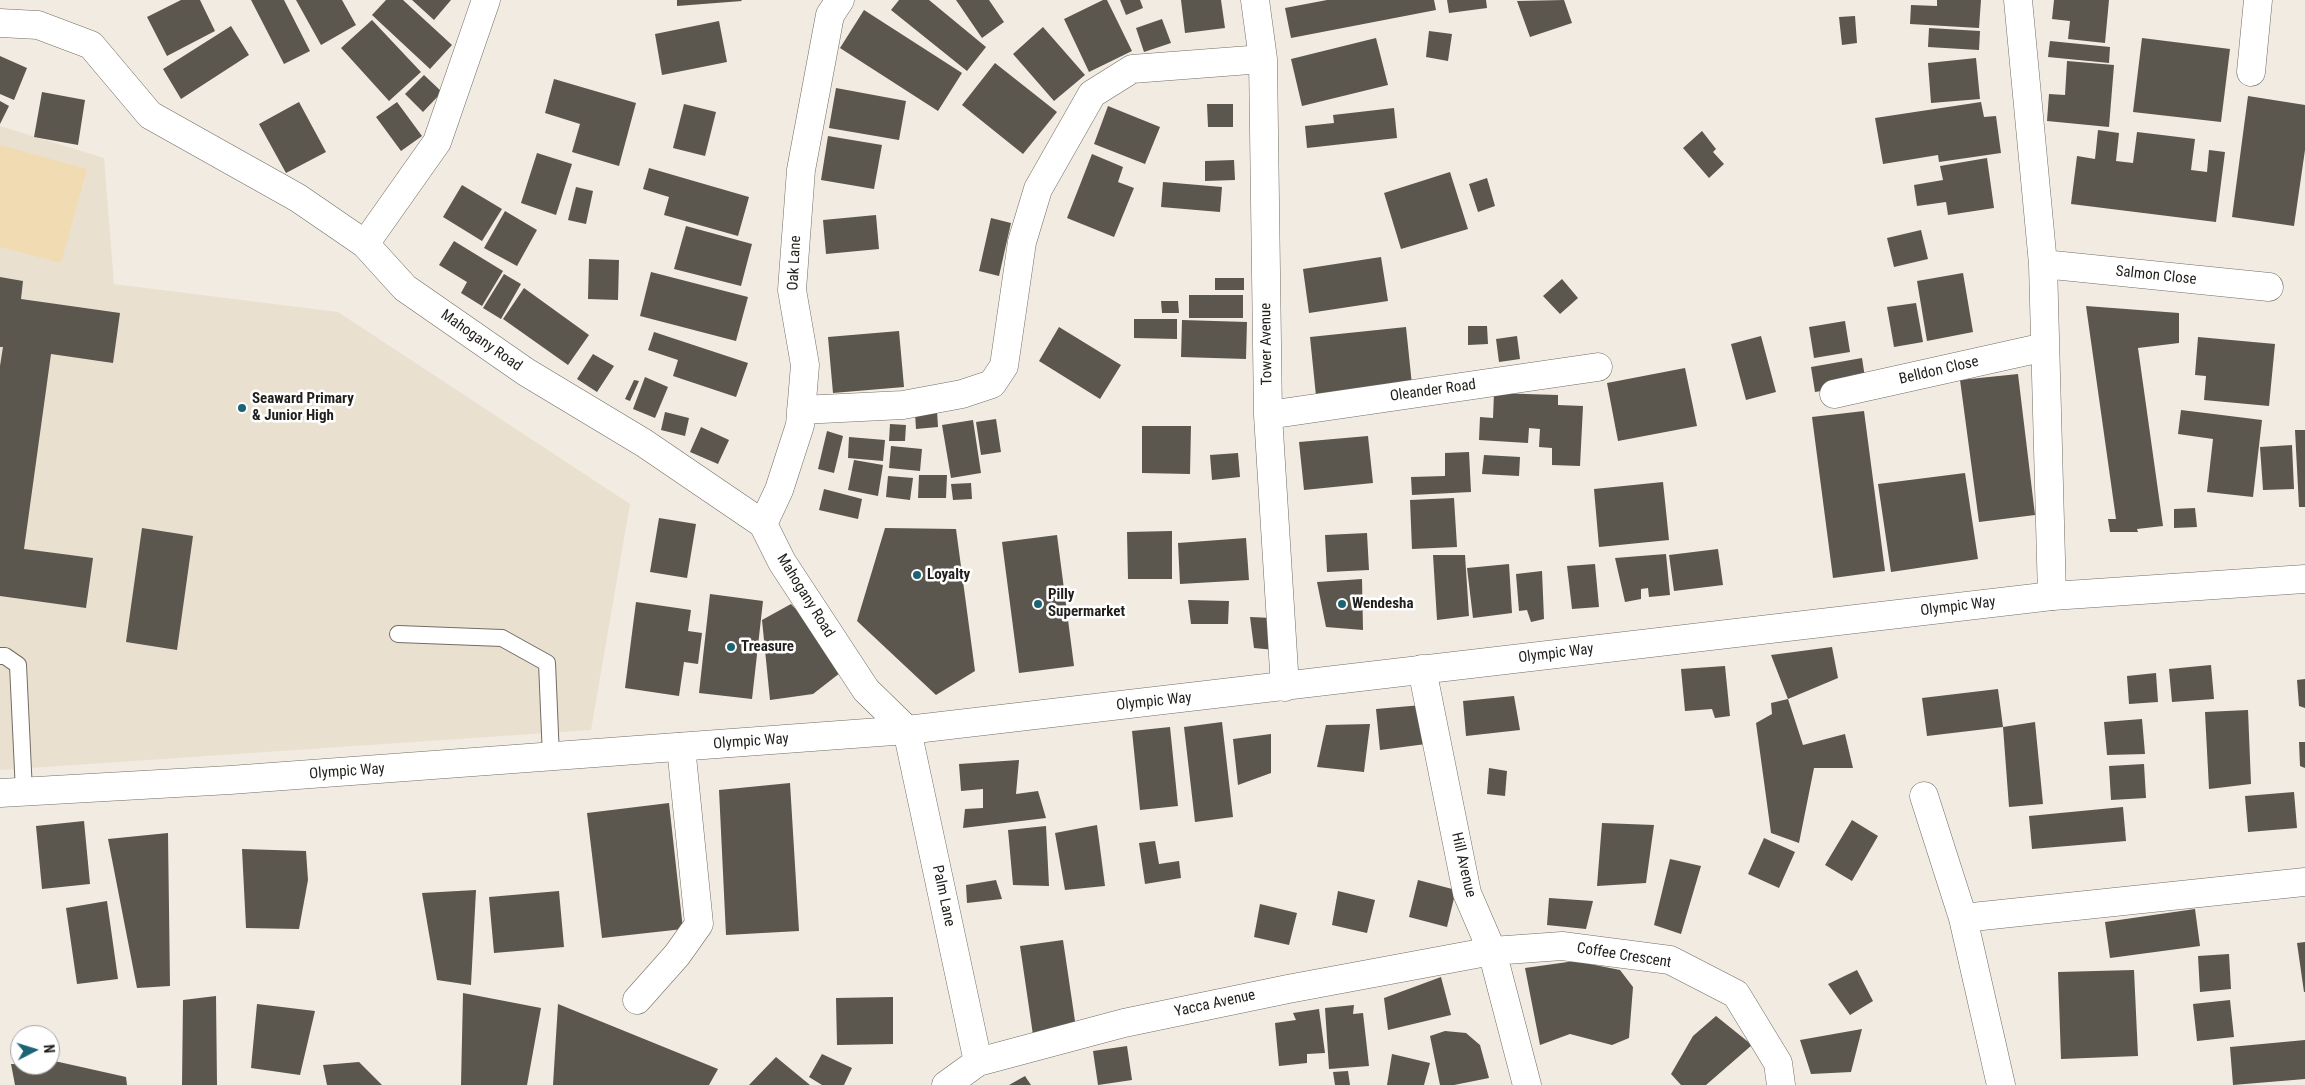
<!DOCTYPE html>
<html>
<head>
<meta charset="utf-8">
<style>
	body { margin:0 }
	#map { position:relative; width:2305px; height:1085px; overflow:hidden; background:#f1ebe1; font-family:"Roboto Condensed",sans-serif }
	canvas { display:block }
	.north { position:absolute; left:10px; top:1025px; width:50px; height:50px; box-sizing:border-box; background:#fff; border:1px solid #a6a5a4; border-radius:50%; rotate:85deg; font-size:14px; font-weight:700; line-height:20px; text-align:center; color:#211f1b }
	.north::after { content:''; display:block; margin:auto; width:18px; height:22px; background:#1c6373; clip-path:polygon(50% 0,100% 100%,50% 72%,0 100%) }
</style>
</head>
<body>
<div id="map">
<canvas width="2305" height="1085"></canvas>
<div class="north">N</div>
</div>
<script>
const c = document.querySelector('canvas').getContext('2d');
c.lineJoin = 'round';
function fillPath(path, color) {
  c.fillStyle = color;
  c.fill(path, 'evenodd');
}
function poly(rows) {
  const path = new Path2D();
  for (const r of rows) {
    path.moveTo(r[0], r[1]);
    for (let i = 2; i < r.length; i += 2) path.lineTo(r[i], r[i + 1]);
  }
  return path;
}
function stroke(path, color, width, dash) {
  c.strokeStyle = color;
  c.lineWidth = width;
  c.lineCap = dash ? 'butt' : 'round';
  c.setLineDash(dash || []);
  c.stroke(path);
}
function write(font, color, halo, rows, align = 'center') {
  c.font = font + ' "Roboto Condensed",sans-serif';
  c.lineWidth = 5;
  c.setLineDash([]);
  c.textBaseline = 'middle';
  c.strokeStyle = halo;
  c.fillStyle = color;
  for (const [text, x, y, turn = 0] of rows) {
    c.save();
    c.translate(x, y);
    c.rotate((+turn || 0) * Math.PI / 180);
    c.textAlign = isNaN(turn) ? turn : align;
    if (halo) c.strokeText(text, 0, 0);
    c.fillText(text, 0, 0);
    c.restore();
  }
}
const built = poly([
	[0,126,104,158,114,284,338,312,630,504,591,730,0,770]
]);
const green = poly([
	[0,145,87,169,61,263,0,247]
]);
const building = poly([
	[181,0,200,0,215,31,167,56,147,17],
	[251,0,284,0,310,51,284,64],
	[296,0,342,0,356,25,321,45],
	[386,0,403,0,452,45,430,69,372,15],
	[412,0,451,0,434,20],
	[677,0,741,0,742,1,677,6],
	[899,0,929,0,986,47,967,71,891,10],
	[956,0,989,0,1004,22,982,38],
	[1103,0,1107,0,1132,51,1089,72,1064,19],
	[1120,0,1140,0,1143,8,1126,15],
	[1181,0,1221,0,1225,28,1185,33],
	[1327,0,1434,0,1436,10,1291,38,1285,8],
	[1447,0,1486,0,1487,8,1449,13],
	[1564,0,1572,23,1530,37,1517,1],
	[1937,0,1981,0,1979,28,1910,24,1911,5,1937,6],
	[2054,0,2109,0,2105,43,2068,39,2070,21,2052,19],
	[864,10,962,73,938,111,840,48],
	[1855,16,1857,43,1842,45,1839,17],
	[1162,19,1171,43,1144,52,1136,28],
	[372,20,421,72,389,101,341,48],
	[719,21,727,62,662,75,655,34],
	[231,26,249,55,181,99,163,69],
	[1043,27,1085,75,1054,101,1013,54],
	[1929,28,1980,31,1979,50,1928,47],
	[1429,31,1452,34,1448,61,1426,57],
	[1376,38,1388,85,1302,106,1291,59],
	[2142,38,2230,49,2221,122,2133,112],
	[2050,41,2110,47,2109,63,2048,57],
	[0,56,27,68,14,100,0,94],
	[1976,58,1980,99,1931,103,1928,63],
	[2067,61,2114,65,2109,127,2047,121,2049,94,2065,95],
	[995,63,1057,112,1023,154,962,105],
	[424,75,442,92,423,112,405,94],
	[554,79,636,103,619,166,572,152,580,124,545,113],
	[836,88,906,101,899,140,829,128],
	[42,92,85,100,78,145,34,137],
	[2248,96,2305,105,2305,150,2294,226,2232,217],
	[0,101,9,106,0,124],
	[299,102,326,152,286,173,259,124],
	[397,102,422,136,401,151,376,117],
	[1981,102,1984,117,1996,116,2001,153,1939,162,1938,155,1883,164,1875,118],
	[684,104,716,112,705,156,673,148],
	[1207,104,1233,104,1233,127,1208,127],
	[1108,106,1160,127,1145,164,1094,144],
	[1394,108,1397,138,1307,148,1305,126,1334,123,1333,115],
	[2098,130,2119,133,2116,161,2133,163,2137,132,2195,139,2191,170,2207,172,2209,150,2225,152,2216,222,2071,204,2077,156,2095,159],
	[1702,131,1716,149,1713,152,1724,164,1709,178,1683,148],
	[828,136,882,145,874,189,821,180],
	[537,153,572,164,556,215,521,203],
	[1092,154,1123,167,1118,182,1134,188,1114,237,1067,218],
	[1987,158,1994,208,1948,215,1946,202,1917,206,1914,185,1943,180,1940,166],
	[1234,160,1235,180,1205,181,1205,161],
	[649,168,749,197,738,236,664,215,669,197,643,189],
	[1450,172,1468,229,1401,249,1384,193],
	[1487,178,1495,206,1478,212,1469,184],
	[1163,182,1222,187,1220,212,1161,207],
	[462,185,502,209,482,241,443,217],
	[576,187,593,191,586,224,568,220],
	[505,211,537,230,517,266,484,248],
	[876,215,879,249,826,254,823,220],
	[991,218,1011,223,999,276,979,271],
	[686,226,752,244,741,286,674,269],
	[1921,230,1928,259,1894,267,1887,238],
	[454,241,503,271,482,306,461,293,467,282,439,265],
	[1381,257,1388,301,1309,313,1303,269],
	[589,259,619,260,618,300,588,299],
	[651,272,748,297,736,341,640,316],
	[1963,273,1973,332,1927,341,1917,281],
	[504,274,521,284,501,319,483,308],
	[0,277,23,281,21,299,120,313,113,363,51,354,24,549,93,558,86,608,0,596,0,366,3,347,0,347],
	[1215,278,1244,278,1244,290,1215,290],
	[1562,279,1578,298,1560,314,1543,296],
	[524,288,589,335,568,365,503,319],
	[1189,295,1243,295,1243,318,1189,318],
	[1161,301,1178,301,1179,313,1162,313],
	[1916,303,1923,342,1894,347,1887,307],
	[2086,306,2179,313,2179,343,2138,348,2163,526,2137,529,2138,532,2110,532,2108,519,2116,519],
	[1134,319,1177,319,1177,339,1134,338],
	[1182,320,1247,322,1246,359,1181,357],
	[1845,321,1850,352,1814,358,1809,327],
	[1468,326,1487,326,1488,344,1468,345],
	[1059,327,1121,365,1100,399,1039,361],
	[1406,327,1412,385,1316,396,1310,337],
	[899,331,904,387,833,393,828,337],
	[654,332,748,363,736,397,673,376,678,360,648,350],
	[1517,336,1520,359,1499,362,1496,339],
	[1761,336,1776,392,1746,400,1731,344],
	[2198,337,2275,344,2269,406,2204,400,2206,376,2195,375],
	[593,354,614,366,597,392,577,379],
	[1862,358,1866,384,1815,392,1811,367],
	[1685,368,1697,426,1618,441,1607,383],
	[2018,374,2035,515,1979,522,1960,380],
	[645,377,668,387,655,418,633,409],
	[634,380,639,381,630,401,625,399],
	[1494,393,1558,395,1558,405,1583,406,1580,466,1552,465,1552,448,1539,447,1540,429,1529,428,1528,443,1479,440,1480,417,1493,418],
	[2181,410,2262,420,2253,497,2207,492,2213,439,2178,434],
	[937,411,938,427,916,429,915,413],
	[1864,411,1885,571,1833,578,1812,417],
	[665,412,689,418,685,436,661,430],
	[996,419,1001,452,981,455,976,422],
	[973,420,981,473,951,478,942,425],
	[890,424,906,425,905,441,889,441],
	[1142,426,1191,426,1190,474,1142,473],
	[701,427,729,440,718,464,690,452],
	[2295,430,2305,430,2305,507,2299,507],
	[827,431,843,436,834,473,818,469],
	[1368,436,1373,483,1304,490,1299,442],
	[849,437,885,440,883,461,848,458],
	[2292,445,2294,489,2263,490,2260,447],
	[891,446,922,449,920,471,889,468],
	[1469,452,1471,492,1412,495,1411,477,1445,476,1445,453],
	[1238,453,1240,477,1212,480,1210,455],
	[1484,455,1520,457,1519,476,1482,474],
	[854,460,883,465,878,496,848,490],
	[1965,473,1978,559,1891,572,1878,484],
	[919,475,947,475,946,498,918,498],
	[888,476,913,478,910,500,886,497],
	[1663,482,1669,540,1599,547,1594,489],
	[971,483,972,499,953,500,951,484],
	[824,489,862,499,858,519,819,510],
	[1454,498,1457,547,1412,549,1410,500],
	[2195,508,2197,527,2174,528,2174,509],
	[659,518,696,524,687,578,650,572],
	[142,528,193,536,177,650,126,642],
	[885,528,956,529,975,671,936,695,857,621],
	[1172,531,1172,579,1128,579,1127,532],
	[1367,533,1369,570,1327,572,1325,535],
	[1057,535,1074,666,1019,673,1002,542],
	[1246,538,1249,580,1180,584,1178,543],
	[1718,549,1723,585,1674,591,1669,555],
	[1666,554,1670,595,1649,597,1648,588,1641,589,1641,599,1625,602,1615,558],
	[1433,555,1465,555,1469,616,1437,620],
	[1509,564,1512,613,1473,618,1467,568],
	[1595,564,1599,607,1572,609,1567,566],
	[1542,571,1544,619,1531,622,1527,610,1519,611,1516,574],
	[1362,579,1363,630,1326,627,1317,582],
	[710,594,763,601,752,699,699,693],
	[1188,600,1229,601,1228,624,1191,624],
	[636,602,691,610,688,631,702,633,698,664,684,662,679,696,625,688],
	[791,604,849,666,813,694,770,700,762,620],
	[1250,617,1272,618,1275,650,1254,648],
	[1832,647,1838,678,1788,699,1803,745,1845,734,1853,768,1814,768,1799,843,1771,833,1756,723,1772,714,1771,703,1788,699,1771,655],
	[2211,665,2214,699,2172,702,2169,669],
	[1725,666,1730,716,1715,718,1712,709,1685,711,1681,669],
	[2156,673,2158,702,2129,704,2127,676],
	[2305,679,2305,708,2299,706,2297,680],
	[1998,689,2003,727,1927,736,1922,698],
	[1514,696,1520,730,1466,736,1463,701],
	[1422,705,1426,744,1380,750,1376,709],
	[2248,710,2251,784,2209,789,2205,712],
	[2142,719,2145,754,2107,755,2104,722],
	[1222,722,1233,817,1195,822,1184,727],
	[2035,722,2043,804,2009,807,2003,727],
	[1370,724,1364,772,1317,767,1326,725],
	[1170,727,1178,806,1140,810,1132,731],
	[1271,734,1271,773,1238,785,1233,739],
	[2299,742,2305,742,2305,768,2300,766],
	[1019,760,1016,794,1038,791,1046,818,963,828,965,809,983,808,983,789,961,791,959,764],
	[2144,764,2146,798,2111,800,2109,766],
	[1489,768,1507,771,1505,796,1487,794],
	[790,783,799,931,726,935,719,790],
	[2294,792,2297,828,2248,832,2245,796],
	[669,803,683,929,602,938,587,813],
	[2123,807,2126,841,2032,849,2029,816],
	[1852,820,1878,836,1852,881,1825,865],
	[84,821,90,884,42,889,36,826],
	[1602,823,1654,825,1646,883,1597,886],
	[1097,825,1105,886,1065,890,1055,833],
	[1046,826,1049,886,1013,885,1008,830],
	[168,833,170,986,137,988,108,839],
	[1764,838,1795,852,1779,888,1748,874],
	[1155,841,1159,864,1179,861,1181,878,1145,884,1139,843],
	[242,849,306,851,308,880,299,929,246,928],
	[1670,859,1701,866,1681,934,1654,925],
	[996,880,1002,899,967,903,966,885],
	[1418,880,1456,890,1447,927,1409,917],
	[476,890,471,985,437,980,422,893],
	[559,891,564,947,494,953,489,897],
	[1338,891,1375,900,1367,933,1332,925],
	[1549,898,1593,901,1586,929,1547,925],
	[107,901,118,979,77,984,66,908],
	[1260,904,1297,913,1289,945,1254,937],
	[2195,909,2200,946,2110,958,2105,922],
	[1063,940,1076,1028,1033,1035,1020,946],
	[2305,942,2305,992,2304,992,2297,943],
	[2229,954,2231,989,2200,992,2198,956],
	[1575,961,1620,970,1633,987,1629,1038,1612,1045,1570,1034,1540,1045,1525,968],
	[1857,970,1873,1001,1850,1015,1828,984],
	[2134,970,2138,1056,2061,1059,2058,972],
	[1441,977,1451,1015,1388,1030,1384,998],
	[463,993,541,1008,527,1085,461,1085],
	[216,996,217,1085,182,1085,183,1000],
	[893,997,893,1044,837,1045,836,998],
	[2230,1000,2234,1037,2197,1041,2193,1004],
	[257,1004,315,1011,300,1075,251,1068],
	[558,1004,718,1069,709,1085,553,1085],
	[1354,1005,1353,1014,1363,1013,1369,1066,1329,1069,1325,1008],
	[1319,1009,1325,1053,1307,1054,1307,1063,1279,1066,1275,1023,1296,1020,1293,1013],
	[1716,1016,1752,1045,1706,1085,1681,1085,1671,1074,1693,1036],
	[1862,1029,1851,1072,1811,1074,1800,1040],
	[1445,1031,1466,1033,1480,1045,1489,1078,1454,1085,1440,1085,1430,1036],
	[2305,1040,2305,1079,2233,1085,2230,1047],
	[1127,1046,1132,1080,1098,1085,1093,1051],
	[822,1054,852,1068,844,1085,822,1085,809,1077],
	[1392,1054,1430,1063,1424,1085,1387,1085],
	[776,1057,810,1085,749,1085],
	[50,1060,126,1077,127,1085,15,1085,11,1064,50,1065],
	[359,1062,382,1085,327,1085,323,1065],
	[1348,1071,1350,1085,1335,1085,1333,1072],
	[1025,1076,1031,1085,1009,1085]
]);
const service = poly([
	[398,634,502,638,547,663,551,757],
	[0,656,5,656,18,665,24,792]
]);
const minor = poly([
	[1255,0,1263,59,1268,415,1285,687],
	[2018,0,2043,264,2052,596],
	[0,23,38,25,91,45,150,115,298,198,365,244,405,288,526,372,644,443,763,524,782,562,866,690,907,730,978,1062],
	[2251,72,2258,0],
	[365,244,437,142,486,0],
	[2043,264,2269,287],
	[1834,394,2045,347],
	[801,410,903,405,962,394,992,384,1004,366,1022,242,1038,189,1092,94,1132,69,1263,59],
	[1268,415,1598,367],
	[763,524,779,490,800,425,805,365,792,290,801,170,830,15,840,0],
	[1422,669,1467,893,1492,951,1527,1085],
	[1924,796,1963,918,2001,1085],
	[1963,918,2305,882],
	[637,1000,677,955,699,924,681,747],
	[946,1085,978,1062,1124,1023,1288,989,1492,951,1562,946,1670,960,1736,994,1778,1063,1781,1085]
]);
const tertiary = poly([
	[0,793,230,780,907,730,2052,596,2305,579]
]);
const markers = [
	[242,408,5,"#1c6373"],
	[917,575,5,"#1c6373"],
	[1038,604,5,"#1c6373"],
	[1342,604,5,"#1c6373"],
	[731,647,5,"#1c6373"]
];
const streetNames = [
	["Oak Lane",795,263,-87],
	["Salmon Close",2156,276,6],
	["Mahogany Road",481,341,35],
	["Tower Avenue",1267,344,-91],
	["Belldon Close",1939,371,-13],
	["Oleander Road",1433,391,-8],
	["Mahogany Road",805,596,58],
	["Olympic Way",1958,607,-7],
	["Olympic Way",1556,654,-7],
	["Olympic Way",1154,702,-6],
	["Olympic Way",751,742,-4],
	["Olympic Way",347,772,-4],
	["Hill Avenue",1463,865,77],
	["Palm Lane",943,896,78],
	["Coffee Crescent",1624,956,9],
	["Yacca Avenue",1215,1004,-12]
];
const poiNames = [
	["Seaward Primary",252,399],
	["& Junior High",252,416],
	["Loyalty",927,575],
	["Pilly",1048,595],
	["Supermarket",1048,612],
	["Wendesha",1352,604],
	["Treasure",741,647]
];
fillPath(built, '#eae0cf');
fillPath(green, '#f1dbb3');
fillPath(building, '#5b564e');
stroke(service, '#726d64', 18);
stroke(minor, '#726d64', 29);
stroke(tertiary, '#726d64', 29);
stroke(service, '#fff', 16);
stroke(minor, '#fff', 28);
stroke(tertiary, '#fff', 28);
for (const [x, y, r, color] of markers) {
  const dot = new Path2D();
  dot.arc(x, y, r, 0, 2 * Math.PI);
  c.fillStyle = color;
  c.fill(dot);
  stroke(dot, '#fff', 2);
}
write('15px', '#211f1b', '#fff', streetNames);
write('bold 15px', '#211f1b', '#fff', poiNames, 'left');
</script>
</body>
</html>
